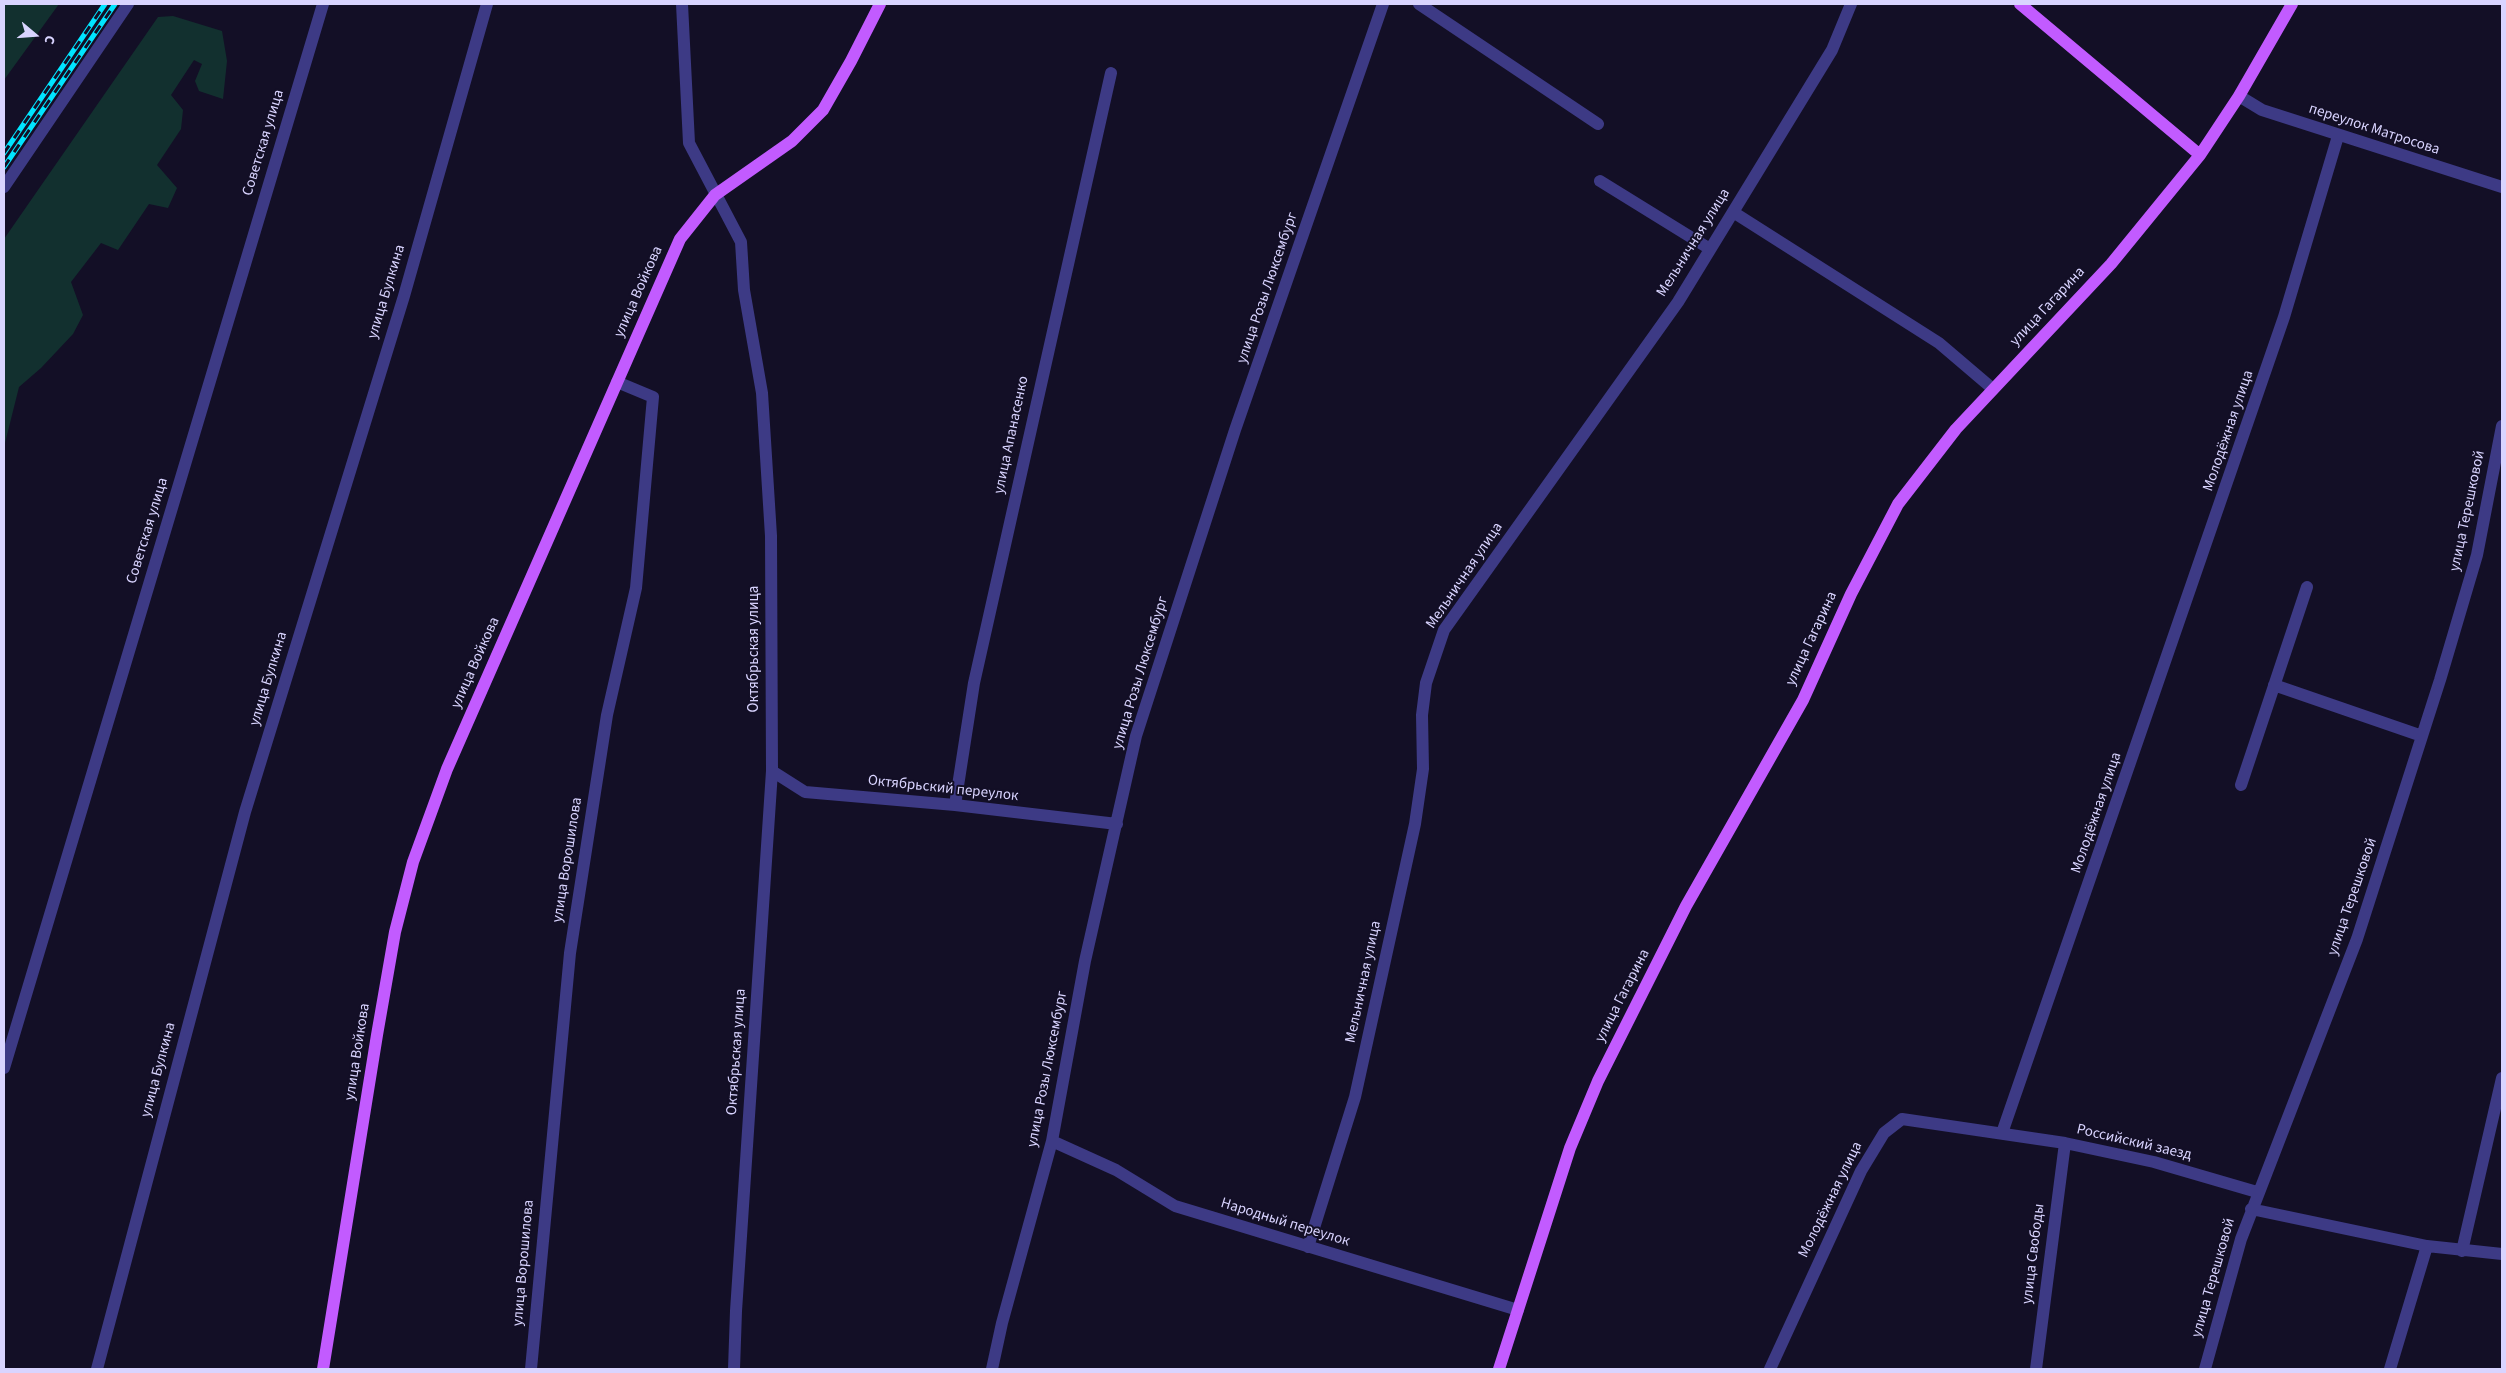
<!DOCTYPE html>
<html>
<head>
<meta charset="utf-8">
<style>
	body { margin:0 }
	#map { position:relative; width:2506px; height:1373px; overflow:hidden; background:#130f26; font-family:"Source Sans 3",sans-serif }
	canvas { display:block }
	.frame { position:absolute; inset:0; border:5px solid #d9d4ff; pointer-events:none }
	.north { position:absolute; left:10px; top:10px; width:50px; height:50px; -webkit-text-stroke:4px #130f26; paint-order:stroke; rotate:108deg; font-size:14px; font-weight:700; line-height:20px; text-align:center; color:#d9d4ff }
	.north::after { content:''; display:block; margin:auto; width:18px; height:22px; background:#d9d4ff; clip-path:polygon(50% 0,100% 100%,50% 72%,0 100%) }
</style>
</head>
<body>
<div id="map">
<canvas width="2506" height="1373"></canvas>
<div class="frame"></div>
<div class="north">С</div>
</div>
<script>
const c = document.querySelector('canvas').getContext('2d');
c.lineJoin = 'round';
function fillPath(path, color) {
  c.fillStyle = color;
  c.fill(path, 'evenodd');
}
function poly(rows) {
  const path = new Path2D();
  for (const r of rows) {
    path.moveTo(r[0], r[1]);
    for (let i = 2; i < r.length; i += 2) path.lineTo(r[i], r[i + 1]);
  }
  return path;
}
function stroke(path, color, width, dash) {
  c.strokeStyle = color;
  c.lineWidth = width;
  c.lineCap = dash ? 'butt' : 'round';
  c.setLineDash(dash || []);
  c.stroke(path);
}
function write(font, color, halo, rows, align = 'center') {
  c.font = font + ' "Source Sans 3",sans-serif';
  c.lineWidth = 4;
  c.setLineDash([]);
  c.textBaseline = 'middle';
  c.strokeStyle = halo;
  c.fillStyle = color;
  for (const [text, x, y, turn = 0] of rows) {
    c.save();
    c.translate(x, y);
    c.rotate((+turn || 0) * Math.PI / 180);
    c.textAlign = isNaN(turn) ? turn : align;
    if (halo) c.strokeText(text, 0, 0);
    c.fillText(text, 0, 0);
    c.restore();
  }
}
const green = poly([
	[4,4,59,4,4,80],
	[173,16,222,31,227,61,223,99,199,91,195,81,202,64,194,60,171,95,183,110,181,129,157,165,177,188,168,208,149,204,118,250,101,243,71,282,83,315,73,334,41,368,19,387,4,447,4,239,158,17]
]);
const minor = poly([
	[682,4,689,143,741,242,744,290,762,393,771,536,772,771,736,1311,734,1369],
	[1419,4,1598,124],
	[2239,96,2262,110,2502,187],
	[1600,181,1710,249],
	[4,187,128,4],
	[1733,212,1939,343,1993,389],
	[2274,685,2422,736],
	[772,771,805,792,955,805,1117,824],
	[2241,785,2307,587],
	[955,805,974,683,1111,73],
	[4,1068,323,4],
	[2002,1133,2284,317,2338,136],
	[1052,1141,1116,1170,1175,1206,1518,1310],
	[2251,1209,2427,1246,2502,1254],
	[1308,1247,1355,1097,1415,824,1423,769,1422,715,1426,683,1444,630,1678,302,1832,50,1851,4],
	[2462,1251,2502,1078],
	[97,1369,245,812,404,296,487,4],
	[531,1369,570,953,607,715,636,588,653,397,617,382],
	[992,1369,1002,1323,1052,1141,1085,961,1136,736,1235,430,1383,4],
	[1770,1369,1861,1171,1884,1133,1902,1119,2065,1143,2154,1162,2257,1192],
	[2036,1369,2065,1143],
	[2205,1369,2241,1239,2357,939,2440,680,2477,555,2502,426],
	[2390,1369,2427,1246]
]);
const major = poly([
	[2020,4,2200,155],
	[323,1369,377,1035,395,932,413,862,447,769,680,239,715,195,792,141,823,110,851,61,880,4],
	[1499,1369,1570,1148,1598,1081,1686,906,1803,700,1851,594,1898,504,1956,429,2111,264,2200,155,2239,96,2292,4]
]);
const rail = poly([
	[4,153,105,4],
	[4,167,115,4]
]);
const streetNames = [
	["переулок Матросова",2374,130,18],
	["Советская улица",264,143,-73],
	["Мельничная улица",1694,243,-58],
	["улица Розы Люксембург",1268,288,-71],
	["улица Булкина",387,292,-73],
	["улица Войкова",639,292,-66],
	["улица Гагарина",2048,307,-47],
	["Молодёжная улица",2229,431,-71],
	["улица Апанасенко",1012,435,-78],
	["улица Терешковой",2468,511,-78],
	["Советская улица",148,531,-73],
	["Мельничная улица",1465,576,-56],
	["улица Гагарина",1812,639,-65],
	["Октябрьская улица",755,649,-90],
	["улица Войкова",476,663,-66],
	["улица Розы Люксембург",1141,673,-73],
	["улица Булкина",269,679,-73],
	["Октябрьский переулок",943,789,6],
	["Молодёжная улица",2097,813,-71],
	["улица Ворошилова",568,860,-81],
	["улица Терешковой",2353,897,-71],
	["Мельничная улица",1364,982,-78],
	["улица Гагарина",1623,996,-63],
	["улица Войкова",358,1052,-81],
	["Октябрьская улица",737,1052,-86],
	["улица Розы Люксембург",1048,1069,-79],
	["улица Булкина",159,1070,-75],
	["Российский заезд",2134,1143,13],
	["Молодёжная улица",1831,1200,-64],
	["Народный переулок",1285,1223,17],
	["улица Свободы",2034,1254,-83],
	["улица Ворошилова",524,1263,-85],
	["улица Терешковой",2214,1278,-74]
];
fillPath(green, '#12302f');
stroke(minor, '#3d3a85', 12);
stroke(major, '#c25bff', 12);
stroke(rail, '#00e5ff', 5);
stroke(rail, '#130f26', 3, [9]);
write('15px', '#d9d4ff', '#130f26', streetNames);
</script>
</body>
</html>
